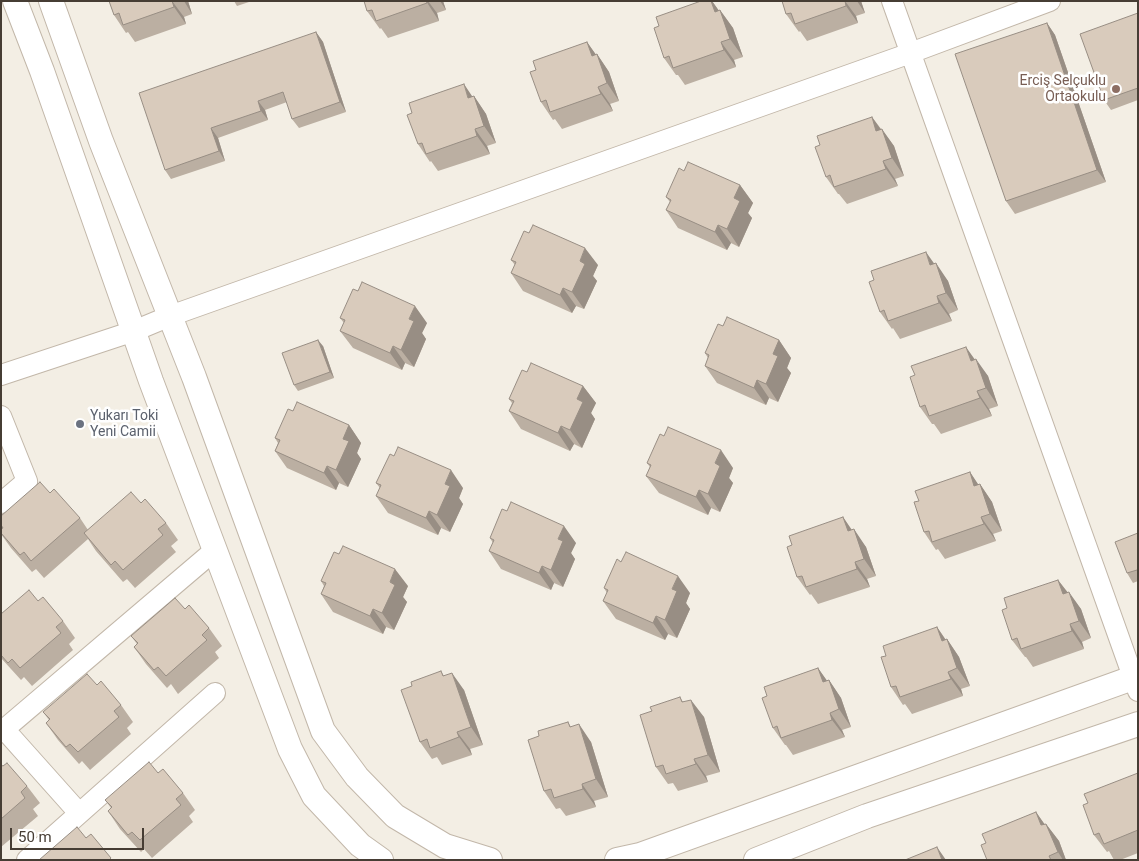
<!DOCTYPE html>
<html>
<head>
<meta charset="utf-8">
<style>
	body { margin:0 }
	#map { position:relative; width:1139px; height:861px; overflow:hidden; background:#f3eee4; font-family:Roboto,sans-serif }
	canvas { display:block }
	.frame { position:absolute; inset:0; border:2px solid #463d34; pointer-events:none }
	.scale { position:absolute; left:10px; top:828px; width:134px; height:22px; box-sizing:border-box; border:2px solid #463d34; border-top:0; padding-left:6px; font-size:15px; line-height:18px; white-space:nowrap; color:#463d34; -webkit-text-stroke:4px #fff; paint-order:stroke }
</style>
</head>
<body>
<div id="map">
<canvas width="1139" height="861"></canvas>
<div class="frame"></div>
<div class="scale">50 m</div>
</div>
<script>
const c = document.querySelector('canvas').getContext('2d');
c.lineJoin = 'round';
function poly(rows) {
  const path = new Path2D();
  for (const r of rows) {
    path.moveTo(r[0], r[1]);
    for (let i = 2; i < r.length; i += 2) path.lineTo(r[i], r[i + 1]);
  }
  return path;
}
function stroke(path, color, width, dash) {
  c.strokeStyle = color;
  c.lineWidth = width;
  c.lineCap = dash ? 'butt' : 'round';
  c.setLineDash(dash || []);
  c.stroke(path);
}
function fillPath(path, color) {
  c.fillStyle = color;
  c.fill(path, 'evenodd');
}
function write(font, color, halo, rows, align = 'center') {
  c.font = font + ' Roboto,sans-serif';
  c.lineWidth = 5;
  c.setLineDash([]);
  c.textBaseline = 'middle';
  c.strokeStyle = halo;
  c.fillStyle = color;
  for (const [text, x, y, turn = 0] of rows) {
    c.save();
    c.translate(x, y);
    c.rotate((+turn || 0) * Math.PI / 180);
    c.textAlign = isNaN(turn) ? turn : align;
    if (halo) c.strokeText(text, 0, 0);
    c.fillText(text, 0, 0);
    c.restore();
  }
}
const minor = poly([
	[892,1,1138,691],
	[1,375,134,331,170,316,905,55,1050,1],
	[1,416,27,481,1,503],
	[4,729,79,813],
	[1,732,215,550],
	[27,860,215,693]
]);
const tertiary = poly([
	[15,1,42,71,151,381,290,749,314,796,360,845,381,860],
	[51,1,101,141,194,377,323,731,357,777,395,816,445,846,490,860],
	[617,860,640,855,1138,676],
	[756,860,867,816,1138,724]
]);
const wall = poly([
	[109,1,188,1,192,14,184,17,186,24,135,42,128,32,126,33,114,15],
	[234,1,252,1,237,6],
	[364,1,443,1,446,10,437,13,439,21,388,38,381,28,380,29,367,11],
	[701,1,712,1,719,11,720,10,733,28,743,57,734,60,736,67,685,85,678,75,676,75,664,58,659,26],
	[782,1,861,1,865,13,856,16,858,23,807,41,800,31,799,32,786,14],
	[1138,13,1138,100,1111,110,1104,100],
	[1047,23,1055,35,1106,182,1015,214,1006,201],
	[316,32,323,42,346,112,299,128,292,119,287,102,265,110,268,120,218,138,225,161,171,179,165,170],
	[587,42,596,55,597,54,609,72,619,101,610,104,613,111,562,129,555,119,553,120,541,102,536,70],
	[474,96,486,114,496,143,487,146,490,154,438,171,431,161,430,162,418,144],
	[872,117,894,146,904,176,895,179,898,186,847,204,839,194,838,194,826,177,820,145],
	[684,171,740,185,753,203,748,213,752,218,739,247,731,243,727,250,678,228,666,210,670,202,666,197],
	[511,260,598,265,593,276,597,281,584,309,576,306,572,313,523,291,511,273,515,265],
	[934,264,948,281,958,310,949,314,952,321,900,339,893,328,892,329,880,312],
	[340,318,427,323,422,333,426,339,414,367,405,363,402,370,353,348,340,331,344,323],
	[723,326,779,340,791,358,787,368,791,373,778,402,769,398,766,405,717,383,705,366,708,358,705,353],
	[323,346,334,378,298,391,294,385],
	[974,359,988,376,998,406,989,409,992,416,941,434,934,424,932,424,920,407],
	[527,372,583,386,596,403,591,413,595,419,582,448,574,444,570,451,521,429,509,411,512,403,509,399],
	[293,411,349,425,361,443,357,453,361,459,348,487,339,483,336,490,287,468,275,451,278,443,275,438],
	[647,463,733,468,729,478,733,483,720,512,711,508,708,515,659,493,646,476,650,467],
	[970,472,978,485,980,484,992,502,1002,531,993,534,996,541,945,559,938,549,936,550,924,532,919,501],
	[376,483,463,488,459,498,463,504,450,532,441,528,438,535,388,513,376,496,380,488],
	[50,493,80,518,88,530,141,503,166,523,178,540,171,546,176,552,135,588,127,579,123,582,96,551,88,539,44,578,36,569,32,572,11,548,1,534,1,529,2,528,1,526,1,516],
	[843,517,852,530,866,547,876,576,867,579,870,587,818,604,811,594,810,595,797,577,792,545],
	[1138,533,1138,581,1133,583,1127,573],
	[490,538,576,543,571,553,575,559,563,587,554,583,551,590,501,569,489,551,493,543],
	[1058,580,1081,609,1091,638,1082,642,1084,649,1033,667,1026,657,1025,657,1012,640,1007,608],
	[321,581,408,586,403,597,407,602,394,630,386,627,383,634,333,612,321,594,324,586],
	[604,588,690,593,686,603,690,609,677,638,668,634,665,640,616,619,603,601,607,593],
	[38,601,63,621,75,638,69,644,73,650,32,686,24,677,21,680,1,658,1,614],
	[185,609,209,628,222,646,215,652,219,658,178,694,171,684,167,688,146,664,134,647,137,644,131,636],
	[937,627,946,640,947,639,959,657,970,686,961,689,963,696,912,714,905,704,903,705,891,687,886,656],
	[818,668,827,681,829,680,841,698,851,727,842,730,845,737,793,755,786,745,785,745,773,728,767,696],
	[441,671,444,676,464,690,483,745,470,749,472,755,442,765,437,757,432,759,420,742,412,686],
	[97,685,121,705,133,722,127,728,131,734,90,770,82,761,79,764,58,740,46,723,49,720,43,712],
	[680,697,683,702,704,717,720,772,706,776,708,782,678,791,673,783,668,784,656,767,652,711],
	[568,722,571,727,591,742,608,797,594,801,596,807,566,816,560,808,556,809,544,791,539,736],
	[1,765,27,786,40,803,33,809,38,816,1,847],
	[158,773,183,793,195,810,189,816,193,822,152,858,144,849,141,852,120,829,108,811,111,808,105,800],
	[1138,773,1138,853,1120,860,1114,860,1109,851,1107,852,1094,835,1088,803],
	[1036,812,1044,824,1046,824,1059,841,1066,860,987,860,986,843]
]);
const shadedWall = poly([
	[172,1,184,17,186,24,174,7],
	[184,1,188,1,192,14],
	[426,1,428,1,437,13,439,21],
	[440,1,443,1,446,10],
	[711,1,712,1,722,15,720,10,733,28,743,57,730,39,715,12],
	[845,1,856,16,858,23,846,6],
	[857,1,861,1,865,13],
	[1047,23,1055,35,1106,182,1097,170],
	[316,32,323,42,346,112,340,102],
	[587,42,599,59,597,54,609,72,619,101,607,83,592,56],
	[721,42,734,60,736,67,724,50],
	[464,84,476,102,474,96,486,114,496,143,484,126,468,98],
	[598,87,610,104,613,111,601,94],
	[258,101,265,110,268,120,261,111],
	[872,117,884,134,882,129,894,146,904,176,892,158,876,131],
	[211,128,218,138,225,161,219,151],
	[475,129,487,146,490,154,477,136],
	[883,161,895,179,898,186,886,169],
	[740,185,753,203,748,213,752,218,739,247,727,229,734,198],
	[718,225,731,243,727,250,715,232],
	[585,248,598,265,593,276,597,281,584,309,572,292,580,261],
	[926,252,938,269,936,263,948,281,958,310,946,293,930,265],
	[563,288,576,306,572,313,560,295],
	[937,296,949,314,952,321,939,303],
	[415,306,427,323,422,333,426,339,414,367,401,350,409,319],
	[318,340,323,346,334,378,330,372],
	[779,340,791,358,787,368,791,373,778,402,766,384,773,354],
	[393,346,405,363,402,370,390,353],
	[966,347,978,364,976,359,988,376,998,406,986,388,971,361],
	[757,380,769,398,766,405,754,388],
	[583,386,596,403,591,413,595,419,582,448,570,430,577,399],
	[977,391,989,409,992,416,980,398],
	[349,425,361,443,357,453,361,459,348,487,336,470,343,439],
	[561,426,574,444,570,451,558,433],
	[721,450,733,468,729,478,733,483,720,512,708,494,715,463],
	[327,466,339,483,336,490,324,473],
	[451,470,463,488,459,498,463,504,450,532,437,515,445,484],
	[970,472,982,490,974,486],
	[980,484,992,502,1002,531,990,514],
	[699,490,711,508,708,515,696,497],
	[429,511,441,528,438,535,426,518],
	[843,517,855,535,854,529,866,547,876,576,864,559,848,531],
	[981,517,993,534,996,541,984,524],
	[564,526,576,543,571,553,575,559,563,587,551,570,558,539],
	[855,562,867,579,870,587,857,569],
	[542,566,554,583,551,590,539,573],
	[395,569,408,586,403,597,407,602,394,630,382,613,390,582],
	[678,576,690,593,686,603,690,609,677,638,665,620,672,589],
	[1058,580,1071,597,1069,592,1081,609,1091,638,1079,621,1063,594],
	[373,609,386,627,383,634,370,616],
	[656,616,668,634,665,640,653,623],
	[1070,624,1082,642,1084,649,1072,631],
	[937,627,949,645,947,639,959,657,970,686,957,668,942,641],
	[818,668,830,685,829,680,841,698,851,727,839,709,823,682],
	[948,672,961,689,963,696,951,679],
	[452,673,464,690,483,745,471,727],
	[691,700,704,717,720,772,708,755],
	[830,713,842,730,845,737,832,720],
	[579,724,591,742,608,797,596,779],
	[457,732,470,749,472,755,459,737],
	[694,759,706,776,708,782,696,764],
	[582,784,594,801,596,807,583,789],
	[1036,812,1048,829,1041,825],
	[1046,824,1059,841,1066,860,1063,860,1058,852],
	[937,847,946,860,942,860]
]);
const building = poly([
	[109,1,172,1,174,7,123,25,119,13,114,15,109,1],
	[364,1,426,1,427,3,376,21,372,10,367,11,364,1],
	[701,1,711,1,715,12,720,10,730,39,721,42,724,50,673,68,669,56,664,58,654,28,659,26,656,17,701,1],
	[782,1,845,1,846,6,795,24,791,13,786,14,782,1],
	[1138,13,1138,88,1104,100,1080,34,1138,13],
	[1047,23,1097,170,1006,201,955,54,1047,23],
	[316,32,340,102,292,119,283,92,258,101,261,111,211,128,219,151,165,170,139,93,316,32],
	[587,42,592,56,597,54,607,83,598,87,601,94,550,112,546,100,541,102,530,72,536,70,533,61,587,42],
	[464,84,468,98,474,96,484,126,475,129,477,136,426,154,422,143,418,144,407,115,412,113,409,103,464,84],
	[872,117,876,131,882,129,892,158,883,161,886,169,834,187,830,175,826,177,815,147,820,145,817,136,872,117],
	[688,162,740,185,734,198,740,201,727,229,718,225,715,232,666,210,671,200,666,197,679,168,684,171,688,162],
	[533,225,585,248,580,261,585,264,572,292,563,288,560,295,511,273,516,262,511,260,524,231,529,233,533,225],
	[926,252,930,265,936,263,946,293,937,296,939,303,888,321,884,310,880,312,869,282,874,280,871,271,926,252],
	[362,282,415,306,409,319,414,321,401,350,393,346,390,353,340,331,345,320,340,318,353,289,358,291,362,282],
	[727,317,779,340,773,354,778,356,766,384,757,380,754,388,705,366,709,355,705,353,718,324,723,326,727,317],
	[318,340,330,372,294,385,282,353,318,340],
	[966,347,971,361,976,359,986,388,977,391,980,398,929,416,925,405,920,407,910,377,915,375,911,366,966,347],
	[531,363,583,386,577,399,583,402,570,430,561,426,558,433,509,411,514,401,509,399,522,370,527,372,531,363],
	[297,402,349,425,343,439,349,441,336,470,327,466,324,473,275,451,280,440,275,438,288,409,293,411,297,402],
	[668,427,721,450,715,463,720,466,708,494,699,490,696,497,646,476,651,465,647,463,660,434,664,436,668,427],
	[398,447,451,470,445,484,450,486,437,515,429,511,426,518,376,496,381,485,376,483,390,454,394,456,398,447],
	[970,472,974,486,980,484,990,514,981,517,984,524,932,542,929,531,924,532,914,502,919,501,915,491,970,472],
	[40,482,50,493,54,489,80,518,31,561,24,552,20,555,1,533,1,529,3,528,1,525,1,516,40,482],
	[131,492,141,503,145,499,166,523,158,529,163,535,123,570,115,561,111,565,84,533,131,492],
	[511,502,564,526,558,539,563,541,551,570,542,566,539,573,489,551,494,540,490,538,502,509,507,511,511,502],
	[843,517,848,531,854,529,864,559,855,562,857,569,806,587,802,576,797,577,787,547,792,545,789,536,843,517],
	[1138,533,1138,571,1137,570,1127,573,1115,542,1138,533],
	[343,546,395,569,390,582,395,585,382,613,373,609,370,616,321,594,326,583,321,581,334,552,339,554,343,546],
	[626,552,678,576,672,589,677,591,665,620,656,616,653,623,603,601,608,590,604,588,617,559,621,562,626,552],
	[1058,580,1063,594,1069,592,1079,621,1070,624,1072,631,1021,649,1017,638,1012,640,1002,610,1007,608,1004,598,1058,580],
	[29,590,38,601,43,597,63,621,56,627,61,633,20,668,12,659,8,663,1,655,1,614,29,590],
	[175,598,185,609,189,605,209,628,202,635,207,640,166,676,158,667,154,670,134,647,138,643,131,636,175,598],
	[937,627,942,641,947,639,957,668,948,672,951,679,900,697,896,686,891,687,881,657,886,656,883,646,937,627],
	[818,668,823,682,829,680,839,709,830,713,832,720,781,738,777,726,773,728,762,698,767,696,764,687,818,668],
	[441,671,443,676,452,673,471,727,457,732,459,737,430,748,427,739,420,742,401,690,412,686,411,682,441,671],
	[87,674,97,685,101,681,121,705,114,711,119,717,78,752,70,744,66,747,46,723,50,719,43,712,87,674],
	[680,697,682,702,691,700,708,755,694,759,696,764,666,774,663,765,656,767,640,715,652,711,650,707,680,697],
	[568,722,570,727,579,724,596,779,582,784,583,789,554,798,551,789,544,791,528,740,539,736,538,731,568,722],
	[149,762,158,773,163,769,183,793,176,799,181,805,140,840,132,832,128,835,108,811,112,807,105,800,149,762],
	[7,763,27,786,21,792,25,798,1,819,1,765,3,766,7,763],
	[1138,773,1138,830,1104,844,1099,833,1094,835,1083,805,1088,803,1084,794,1138,773],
	[1036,812,1041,825,1046,824,1058,852,1049,856,1051,860,987,860,981,845,986,843,982,834,1036,812],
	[77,827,86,838,91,834,111,858,109,860,39,860,77,827],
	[937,847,942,860,905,860,937,847]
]);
const markers = [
	[1116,89,5,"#8d6e63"],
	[80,424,5,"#6b7280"]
];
const educationNames = [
	["Erciş Selçuklu",1106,81],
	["Ortaokulu",1106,97]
];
const worshipNames = [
	["Yukarı Toki",90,416],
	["Yeni Camii",90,432]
];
stroke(minor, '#c2b7a9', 22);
stroke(tertiary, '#c2b7a9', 26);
stroke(minor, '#fff', 20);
stroke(tertiary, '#fff', 24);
fillPath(wall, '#bbafa2');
fillPath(shadedWall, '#988e84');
fillPath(building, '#d9cbbc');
stroke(building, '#988e84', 1);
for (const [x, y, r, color] of markers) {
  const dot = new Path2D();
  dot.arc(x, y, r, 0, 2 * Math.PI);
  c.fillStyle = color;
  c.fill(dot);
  stroke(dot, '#fff', 2);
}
write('14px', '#785e54', '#fff', educationNames, 'right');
write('14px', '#5b616d', '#fff', worshipNames, 'left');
</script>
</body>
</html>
